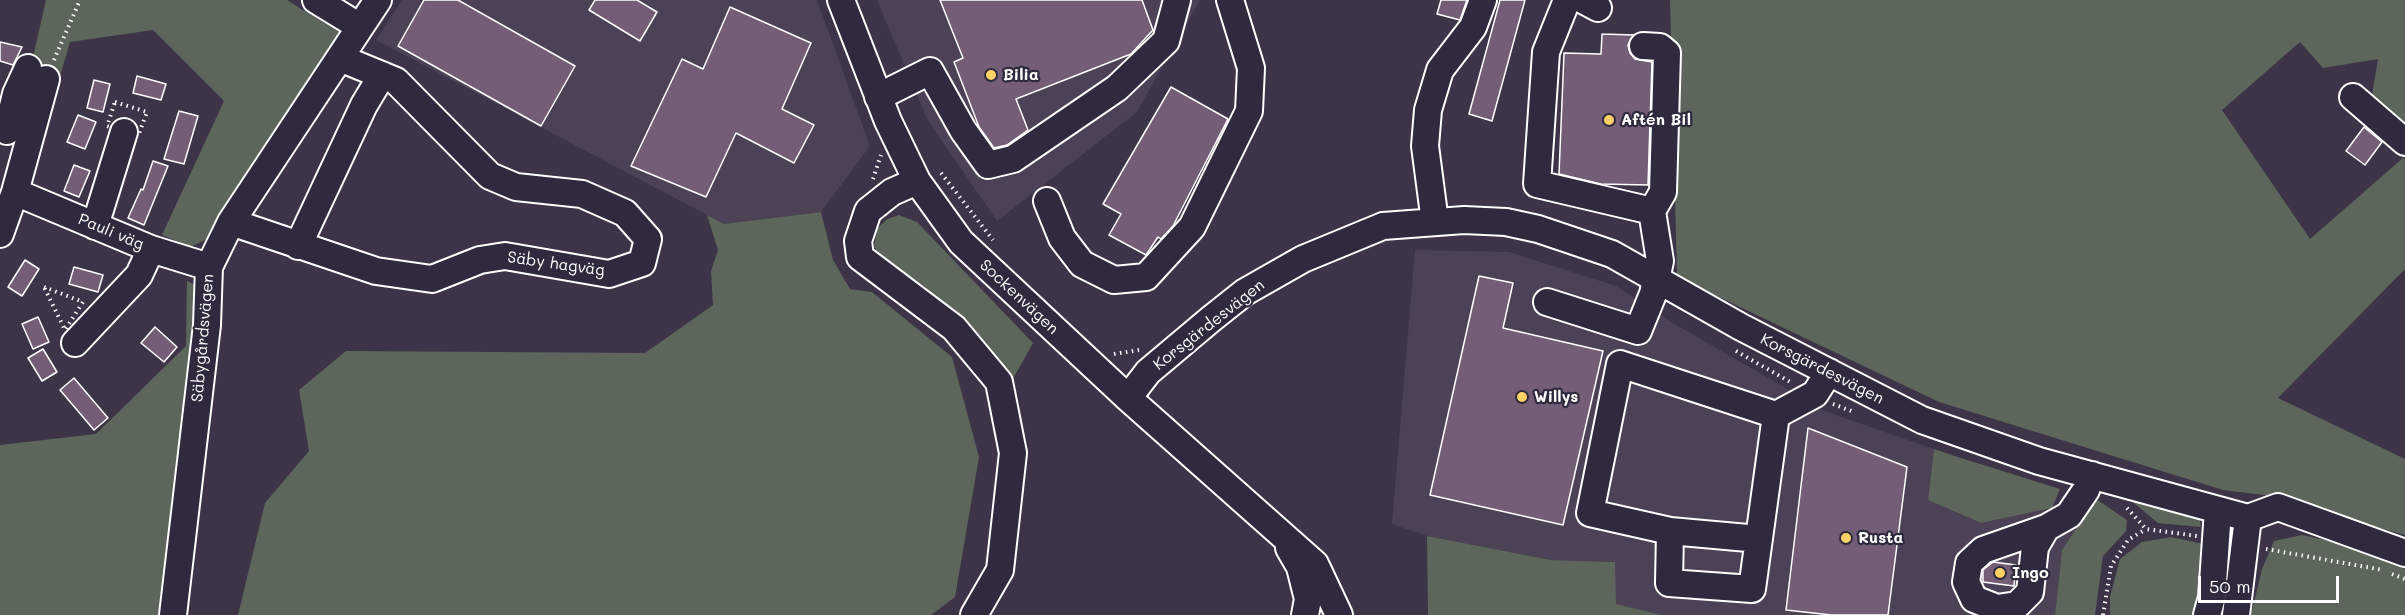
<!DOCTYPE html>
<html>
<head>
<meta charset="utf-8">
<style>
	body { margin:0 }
	#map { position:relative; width:2405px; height:615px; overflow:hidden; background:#3d3448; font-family:Mali,sans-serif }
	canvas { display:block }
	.scale { position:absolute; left:2198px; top:576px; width:141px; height:27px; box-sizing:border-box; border:3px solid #fff; border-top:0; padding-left:8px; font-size:18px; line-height:21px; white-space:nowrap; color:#fff; -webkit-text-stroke:4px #2f2a3d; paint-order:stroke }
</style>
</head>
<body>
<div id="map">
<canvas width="2405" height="615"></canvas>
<div class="scale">50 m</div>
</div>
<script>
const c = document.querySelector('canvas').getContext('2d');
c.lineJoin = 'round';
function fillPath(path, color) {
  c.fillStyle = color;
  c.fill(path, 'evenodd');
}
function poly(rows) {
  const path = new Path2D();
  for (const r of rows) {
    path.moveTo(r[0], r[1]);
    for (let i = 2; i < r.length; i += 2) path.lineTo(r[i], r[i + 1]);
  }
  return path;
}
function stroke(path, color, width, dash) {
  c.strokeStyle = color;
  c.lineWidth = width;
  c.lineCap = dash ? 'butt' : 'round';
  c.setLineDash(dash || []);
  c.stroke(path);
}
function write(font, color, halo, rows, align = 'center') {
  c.font = font + ' Mali,sans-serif';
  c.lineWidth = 4.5;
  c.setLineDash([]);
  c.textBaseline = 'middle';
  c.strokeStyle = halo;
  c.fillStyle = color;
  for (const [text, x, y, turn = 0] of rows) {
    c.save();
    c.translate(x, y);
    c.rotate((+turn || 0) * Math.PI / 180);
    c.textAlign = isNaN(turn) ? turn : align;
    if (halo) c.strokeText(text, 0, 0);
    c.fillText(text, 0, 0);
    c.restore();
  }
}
const built = poly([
	[402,0,817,0,870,146,821,212,724,224,376,40],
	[877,0,1200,0,1137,112,997,221,927,119],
	[1415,250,1509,252,1616,286,1673,323,1827,412,1934,449,1928,500,1981,523,2096,499,2062,550,2055,615,1662,615,1615,604,1614,562,1551,560,1427,536,1392,524]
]);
const green = poly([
	[46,0,287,0,340,33,210,238,190,247,162,235,224,101,153,30,70,42,52,104,25,92],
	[1670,0,2405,0,2405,134,2371,101,2378,59,2323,68,2300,42,2222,110,2310,239,2403,158,2405,159,2405,269,2278,398,2405,459,2405,535,2264,495,2223,490,1939,402,1677,277],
	[821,212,833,260,850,289,872,292,952,357,979,457,955,597,931,615,238,615,265,503,309,451,299,390,346,351,645,353,713,305,711,271,718,250,707,215,724,224],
	[899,215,917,222,1033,343,1010,384,974,332,923,285,887,262,874,247,877,229,887,219],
	[187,281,202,288,164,615,0,615,0,445,96,434,186,346],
	[1934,449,1961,458,2060,489,2052,508,1981,523,1928,500],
	[2118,490,2199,514,2201,527,2158,523],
	[2096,499,2127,520,2126,531,2103,556,2095,615,2055,615,2062,550],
	[2302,535,2360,548,2405,569,2405,615,2251,615,2262,569,2274,541],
	[1427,536,1551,560,1615,562,1616,604,1662,615,1428,615],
	[2171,537,2203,544,2204,580,2193,615,2110,615,2110,597,2120,559,2142,542]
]);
const building = poly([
	[424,0,458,0,575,66,541,126,398,46,424,0],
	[595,0,637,0,657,12,640,41,589,10,595,0],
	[940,0,1142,0,1153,30,1131,54,1016,99,1028,130,1007,145,994,148,979,127,954,62,963,58,940,0],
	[1441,0,1467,0,1460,20,1437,14,1441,0],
	[1500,0,1525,0,1492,121,1469,114,1500,0],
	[730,7,811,43,782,109,814,125,794,163,736,133,706,197,631,166,682,59,703,69,730,7],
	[1602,34,1634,35,1628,45,1630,53,1635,59,1652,62,1648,185,1601,184,1559,174,1564,53,1601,54,1602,34],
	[0,42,22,47,13,65,0,61,0,42],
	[137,76,166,84,161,100,133,93,137,76],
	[94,80,110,84,103,112,87,108,94,80],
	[1171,87,1228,119,1173,226,1161,239,1158,237,1146,255,1109,235,1121,214,1103,204,1171,87],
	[179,111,198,116,184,164,164,159,179,111],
	[78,115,96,122,85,149,67,142,78,115],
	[2364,127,2382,142,2365,165,2346,151,2364,127],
	[153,161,168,166,144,225,128,218,141,189,143,190,153,161],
	[74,165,90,171,79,197,64,191,74,165],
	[25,260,39,269,22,296,8,287,25,260],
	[74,267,103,275,98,292,69,284,74,267],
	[1479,276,1513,283,1503,328,1603,351,1563,525,1430,495,1479,276],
	[38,317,49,342,33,349,22,324,38,317],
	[155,327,177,347,164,362,141,343,155,327],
	[43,349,57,372,42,381,28,358,43,349],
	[74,378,108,418,94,430,60,390,74,378],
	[1808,428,1907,467,1888,615,1831,615,1786,610,1808,428],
	[1993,562,2016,565,2014,586,1983,582,1983,570,1993,562]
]);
const path = poly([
	[54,60,80,0],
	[115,102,147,112,138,136,107,126,115,102],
	[941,173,993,240],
	[873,179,881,155],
	[44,287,83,302,65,330,44,287],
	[1736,351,1792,383],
	[1114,354,1139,350],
	[1833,404,1854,412],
	[2127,508,2146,529,2197,536],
	[2266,549,2383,570],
	[2392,574,2405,579],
	[2103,615,2111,566,2128,540,2146,529]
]);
const minor = poly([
	[316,0,360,27],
	[841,0,888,121,917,181,961,242,1128,398,1315,564,1339,615],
	[1583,0,1598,8],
	[1643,46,1660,47,1667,53,1663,192,1652,211],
	[878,97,930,71,963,130,988,165,1013,159,1117,88,1166,41,1177,0],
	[2353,97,2405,142],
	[7,131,16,94,28,68],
	[917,181,892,192,868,211,858,241,860,257,954,328,999,382,1013,453,1000,570,974,615],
	[15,192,151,249,209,267],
	[1047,201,1062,238,1082,264,1114,280,1146,277,1192,227,1249,111,1251,68,1230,0],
	[231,222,376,271,432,279,480,260,505,256,609,274,642,263,648,239,625,213,582,194,516,187,490,176,396,81,340,58],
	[1435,222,1425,146,1428,110,1440,70,1473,27,1483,0],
	[95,226,124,132],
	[0,234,15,192,46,79],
	[298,246,364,105,382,75],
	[1547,302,1638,331,1653,294,1660,261,1652,211,1537,184,1546,52,1567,0],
	[75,343,139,275,151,249],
	[1128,398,1148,372,1211,319,1245,292,1303,259,1383,226,1464,220,1506,222,1538,229,1612,254,1741,327,1922,420,2039,461,2248,518,2278,507,2405,553],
	[1776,415,1752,589,1669,583,1670,531,1590,513,1620,364,1776,415,1815,394,1829,372],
	[2046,528,2035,547,2030,592,2017,605,1997,608,1974,599,1966,582,1969,563,1983,550,2046,528,2069,515,2086,490,2092,475],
	[1670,531,1759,539],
	[1289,548,1300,567,1308,599,1305,615],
	[173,615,207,325,209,267,231,222,378,0],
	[2207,615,2212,597,2218,510],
	[2236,615,2248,518]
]);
const markers = [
	[991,75,6,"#ffd166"],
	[1609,120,6,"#ffd166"],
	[1522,397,6,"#ffd166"],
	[1846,538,6,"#ffd166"],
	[2000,573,6,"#ffd166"]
];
const poiNames = [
	["Bilia",1003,75],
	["Aftén Bil",1621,120],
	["Willys",1534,397],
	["Rusta",1858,538],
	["Ingo",2012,573]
];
const streetNames = [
	["Pauli väg",111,232,23],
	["Säby hagväg",556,264,8],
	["Sockenvägen",1019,297,43],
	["Korsgärdesvägen",1209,325,-38],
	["Säbygårdsvägen",203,338,-85],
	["Korsgärdesvägen",1822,369,27]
];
fillPath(built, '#4d4156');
fillPath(green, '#5c665a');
fillPath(building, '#735e76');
stroke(building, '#fff', 1.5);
stroke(minor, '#fff', 30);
stroke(path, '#fff', 4, [1.5, 4.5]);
stroke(minor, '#2f2a3d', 26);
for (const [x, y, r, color] of markers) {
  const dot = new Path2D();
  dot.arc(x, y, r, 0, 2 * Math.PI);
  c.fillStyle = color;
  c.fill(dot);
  stroke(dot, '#2f2a3d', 2);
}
write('bold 16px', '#fff', '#2f2a3d', poiNames, 'left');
write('16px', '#fff', '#2f2a3d', streetNames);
</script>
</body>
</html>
